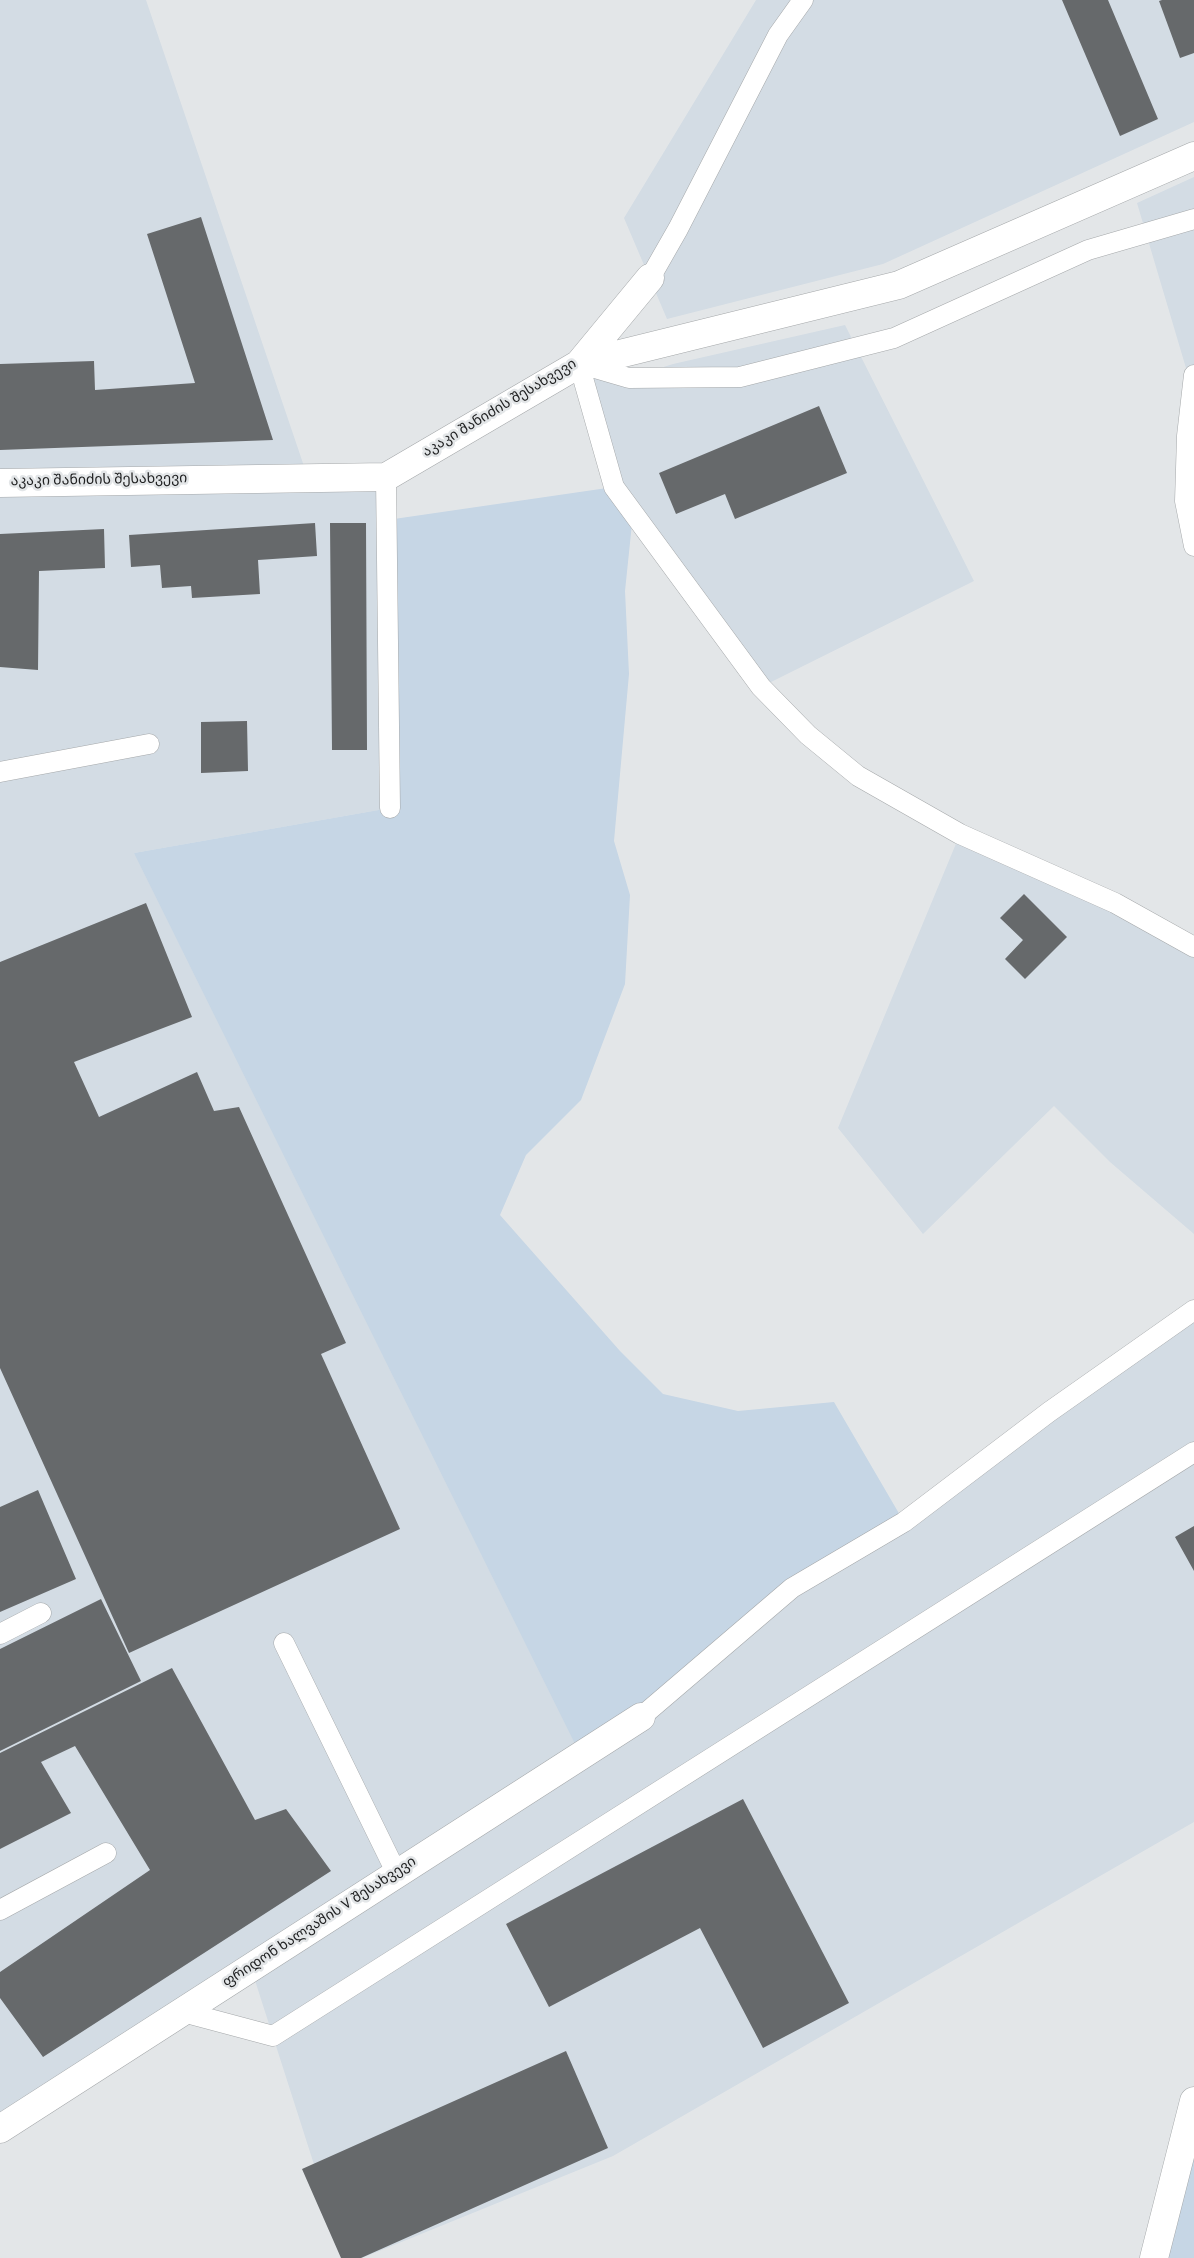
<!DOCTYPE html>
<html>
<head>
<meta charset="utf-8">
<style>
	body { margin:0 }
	canvas { display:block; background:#e3e6e8 }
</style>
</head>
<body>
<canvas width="1194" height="2258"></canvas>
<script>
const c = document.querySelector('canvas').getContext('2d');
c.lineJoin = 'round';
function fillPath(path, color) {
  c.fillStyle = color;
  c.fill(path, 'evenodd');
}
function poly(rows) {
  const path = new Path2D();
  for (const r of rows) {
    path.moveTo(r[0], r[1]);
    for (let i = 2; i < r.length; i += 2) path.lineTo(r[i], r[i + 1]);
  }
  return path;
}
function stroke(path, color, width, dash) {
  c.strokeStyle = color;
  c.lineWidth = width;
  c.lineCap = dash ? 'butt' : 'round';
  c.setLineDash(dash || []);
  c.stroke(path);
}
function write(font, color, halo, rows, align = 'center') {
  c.font = font + ' Overpass,"Noto Sans Georgian",sans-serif';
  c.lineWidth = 5;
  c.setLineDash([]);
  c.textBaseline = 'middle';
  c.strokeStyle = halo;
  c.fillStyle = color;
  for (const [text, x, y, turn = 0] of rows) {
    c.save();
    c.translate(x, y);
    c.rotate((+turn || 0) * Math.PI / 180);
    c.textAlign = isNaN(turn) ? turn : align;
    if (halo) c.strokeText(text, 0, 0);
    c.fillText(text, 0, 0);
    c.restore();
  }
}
const built = poly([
	[0,0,146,0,308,478,386,477,390,808,134,853,792,1588,1194,1310,1194,1822,613,2156,362,2258,344,2258,251,1968,0,2129],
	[756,0,1194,0,1194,122,883,264,667,319,624,218],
	[1194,177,1194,395,1137,203],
	[845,325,974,581,761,687,633,514,579,364,629,378,673,364],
	[960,834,1194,947,1194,1234,1110,1162,1054,1106,923,1234,838,1128]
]);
const green = poly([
	[614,487,633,514,625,591,629,674,614,841,630,895,625,984,581,1100,526,1155,500,1215,620,1351,663,1394,738,1411,834,1402,904,1522,792,1588,581,1756,134,853,390,808,387,520],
	[1194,2126,1194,2258,1154,2258]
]);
const building = poly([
	[1062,0,1108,0,1158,119,1120,136],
	[1162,0,1194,0,1194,53,1180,58,1159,1],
	[201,217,273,440,0,450,0,364,94,361,95,390,195,383,147,234],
	[819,406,847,473,735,519,725,494,676,514,659,473],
	[315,523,317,556,258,560,260,594,192,598,191,586,162,588,160,565,131,567,129,535],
	[330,523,366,523,367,750,332,750],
	[104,529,105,568,39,571,38,670,0,667,0,534],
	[247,721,248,771,201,773,201,722],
	[1024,894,1067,937,1025,979,1005,959,1023,940,1000,918],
	[146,903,192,1017,74,1062,99,1117,197,1072,214,1111,239,1107,346,1343,321,1354,400,1529,129,1653,0,1368,0,962],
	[38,1490,76,1579,0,1612,0,1507],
	[1194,1526,1194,1571,1175,1537],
	[101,1599,141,1681,0,1751,0,1649],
	[172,1668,255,1820,286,1809,331,1871,43,2057,0,1998,0,1972,150,1870,75,1746,41,1762,71,1813,0,1849,0,1753],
	[743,1799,849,2003,763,2048,700,1928,549,2007,506,1924],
	[566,2051,608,2148,361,2258,341,2258,302,2169]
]);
const service = poly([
	[650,278,678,229,778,35,803,0],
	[579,364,614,487,761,687,808,735,858,776,960,834,1115,903,1194,947],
	[581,364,629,378,740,377,894,338,1088,250,1194,219],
	[1194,375,1187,436,1185,501,1194,546],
	[386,477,390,808],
	[0,772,149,744],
	[0,1634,41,1613],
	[284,1643,397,1874],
	[641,1717,792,1588,904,1522,1049,1412,1194,1310],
	[0,1910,106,1853],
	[183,2012,273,2036,1194,1452]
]);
const minor = poly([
	[579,364,899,285,1194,156],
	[0,483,386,477,579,364,650,278],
	[0,2129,641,1717],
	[1154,2258,1194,2101]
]);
const streetNames = [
	["აკაკი შანიძის შესახვევი",500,409,-31],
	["აკაკი შანიძის შესახვევი",99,481,-1],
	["ფრიდონ ხალვაშის V შესახვევი",320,1923,-33]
];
fillPath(built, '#d3dce4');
fillPath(green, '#c6d6e5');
fillPath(building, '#66696b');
stroke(service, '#a5a8aa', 21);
stroke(minor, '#a5a8aa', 29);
stroke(service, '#fff', 20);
stroke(minor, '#fff', 28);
write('14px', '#202122', '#e3e6e8', streetNames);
</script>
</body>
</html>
